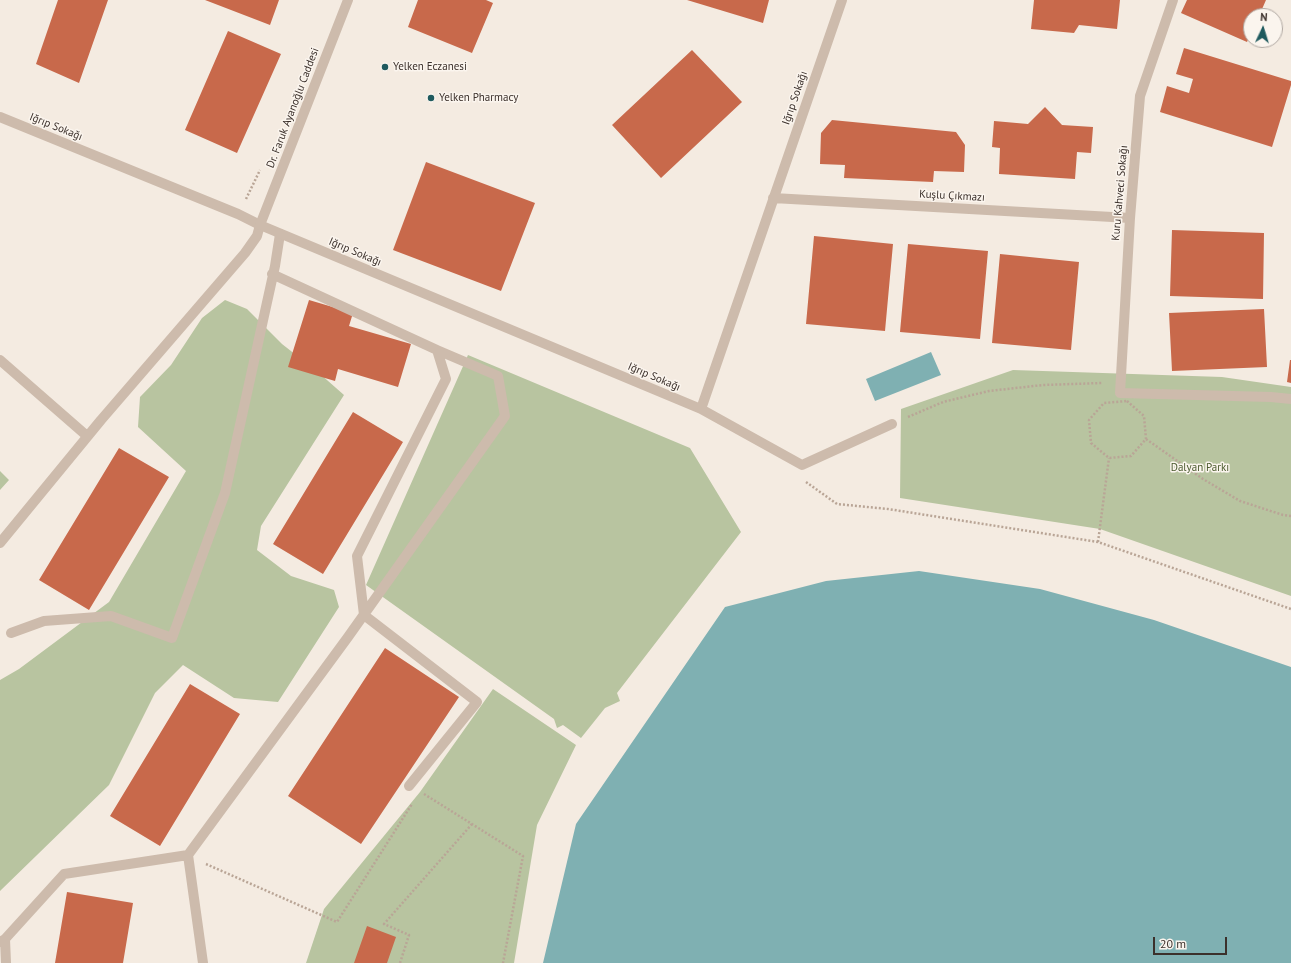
<!DOCTYPE html>
<html>
<head>
<meta charset="utf-8">
<style>
	body { margin:0 }
	#map { position:relative; width:1291px; height:963px; overflow:hidden; background:#f4ebe1; font-family:"PT Sans",sans-serif }
	canvas { display:block }
	.north { position:absolute; left:1243px; top:8px; width:40px; height:40px; box-sizing:border-box; background:#fbf5ee; border:1px solid #aea6a0; border-radius:50%; rotate:4deg; font-size:11px; font-weight:700; line-height:16px; text-align:center; color:#3b302b }
	.north::after { content:''; display:block; margin:auto; width:14px; height:18px; background:#1f5a5e; clip-path:polygon(50% 0,100% 100%,50% 72%,0 100%) }
	.scale { position:absolute; left:1153px; top:937px; width:74px; height:18px; box-sizing:border-box; border:2px solid #3b302b; border-top:0; padding-left:5px; font-size:12px; line-height:14px; white-space:nowrap; color:#3b302b; -webkit-text-stroke:3px #fbf5ee; paint-order:stroke }
</style>
</head>
<body>
<div id="map">
<canvas width="1291" height="963"></canvas>
<div class="north">N</div>
<div class="scale">20 m</div>
</div>
<script>
const c = document.querySelector('canvas').getContext('2d');
c.lineJoin = 'round';
function fillPath(path, color) {
  c.fillStyle = color;
  c.fill(path, 'evenodd');
}
function poly(rows) {
  const path = new Path2D();
  for (const r of rows) {
    path.moveTo(r[0], r[1]);
    for (let i = 2; i < r.length; i += 2) path.lineTo(r[i], r[i + 1]);
  }
  return path;
}
function stroke(path, color, width, dash) {
  c.strokeStyle = color;
  c.lineWidth = width;
  c.lineCap = dash ? 'butt' : 'round';
  c.setLineDash(dash || []);
  c.stroke(path);
}
function write(font, color, halo, rows, align = 'center') {
  c.font = font + ' "PT Sans",sans-serif';
  c.lineWidth = 3;
  c.setLineDash([]);
  c.textBaseline = 'middle';
  c.strokeStyle = halo;
  c.fillStyle = color;
  for (const [text, x, y, turn = 0] of rows) {
    c.save();
    c.translate(x, y);
    c.rotate((+turn || 0) * Math.PI / 180);
    c.textAlign = isNaN(turn) ? turn : align;
    if (halo) c.strokeText(text, 0, 0);
    c.fillText(text, 0, 0);
    c.restore();
  }
}
const green = poly([
	[225,300,247,309,282,344,319,373,344,395,261,526,257,550,291,576,334,590,339,607,278,702,234,698,183,665,155,693,109,785,0,891,0,680,19,669,109,602,186,471,138,427,140,397,171,365,202,318],
	[468,355,690,448,741,532,617,693,620,701,605,708,581,738,563,725,557,728,554,719,366,585],
	[1013,370,1222,377,1291,387,1291,596,1100,529,900,498,901,409],
	[0,471,9,480,0,490],
	[493,689,576,745,537,825,514,963,306,963,324,909,420,792]
]);
const water = poly([
	[931,352,941,375,875,401,866,379],
	[919,571,1040,589,1154,620,1291,667,1291,963,543,963,576,824,725,607,826,581]
]);
const building = poly([
	[58,0,108,0,79,83,36,64],
	[205,0,279,0,270,25],
	[418,0,486,0,493,3,472,53,408,27],
	[687,0,769,0,763,23],
	[1034,0,1120,0,1117,29,1079,25,1074,33,1031,29],
	[1187,0,1266,0,1259,16,1251,16,1251,33,1247,42,1181,13],
	[228,31,281,54,237,153,185,130],
	[1184,48,1291,81,1291,85,1272,147,1160,112,1167,86,1189,93,1193,79,1176,74],
	[692,50,742,102,661,178,612,125],
	[1045,107,1062,125,1093,127,1091,153,1077,152,1075,179,999,174,1000,148,992,147,994,121,1028,124],
	[832,120,956,132,965,145,964,172,934,171,933,182,844,178,845,165,820,164,821,133],
	[426,162,535,203,501,291,393,250],
	[1172,230,1264,233,1263,299,1170,296],
	[814,236,893,244,885,331,806,324],
	[908,244,988,251,980,339,900,332],
	[1000,254,1079,262,1071,350,992,343],
	[309,300,353,313,349,326,411,344,398,387,338,369,335,381,288,367],
	[1264,309,1267,367,1172,371,1169,313],
	[1290,360,1291,360,1291,383,1287,382],
	[353,412,403,442,323,574,273,544],
	[119,448,169,477,89,610,39,580],
	[385,648,459,697,361,844,288,796],
	[190,684,240,714,160,846,110,816],
	[67,892,133,903,123,963,55,963],
	[367,926,396,937,387,963,354,963]
]);
const path = poly([
	[246,199,260,170],
	[1127,401,1144,416,1146,439,1131,456,1109,458,1091,443,1089,420,1104,403,1127,401],
	[908,417,943,402,989,391,1043,385,1102,383],
	[1146,439,1203,479,1240,501,1283,515,1291,516],
	[806,482,837,504,888,509,1098,542,1291,609],
	[1098,542,1109,458],
	[424,794,523,856,503,963],
	[206,864,337,922,412,804],
	[400,963,409,935,384,924,472,824]
]);
const service = poly([
	[272,274,437,350,446,379,357,556,364,615,477,702,409,786],
	[0,360,87,436],
	[0,543,101,420,245,253,257,236,260,225],
	[11,633,44,621,111,616,172,638,225,493,275,266,280,234],
	[188,855,203,963],
	[5,939,64,874,188,855,348,637,505,416,498,376,437,350],
	[0,942,5,939,6,963]
]);
const minor = poly([
	[1173,0,1140,96,1130,218,1120,393,1271,397,1291,399],
	[0,117,238,214,260,225,701,409,802,465,892,424],
	[773,198,1130,218],
	[701,409,842,0]
]);
const tertiary = poly([
	[260,225,348,0]
]);
const markers = [
	[385,67,4,"#1f5a5e"],
	[431,98,4,"#1f5a5e"]
];
const poiNames = [
	["Yelken Eczanesi",393,67],
	["Yelken Pharmacy",439,98]
];
const streetNames = [
	["Iğrıp Sokağı",795,98,-71],
	["Dr. Faruk Ayanoğlu Caddesi",293,108,-69],
	["Iğrıp Sokağı",56,127,22],
	["Kuru Kahveci Sokağı",1120,193,-85],
	["Kuşlu Çıkmazı",952,196,3],
	["Iğrıp Sokağı",355,252,23],
	["Iğrıp Sokağı",654,377,23]
];
const parkNames = [
	["Dalyan Parkı",1200,468]
];
fillPath(green, '#b8c4a0');
fillPath(water, '#7fb0b2');
fillPath(building, '#c8694b');
stroke(path, '#b9a596', 2.5, [2, 2]);
stroke(service, '#cdbbac', 10);
stroke(minor, '#cdbbac', 10);
stroke(tertiary, '#cdbbac', 10);
for (const [x, y, r, color] of markers) {
  const dot = new Path2D();
  dot.arc(x, y, r, 0, 2 * Math.PI);
  c.fillStyle = color;
  c.fill(dot);
  stroke(dot, '#fbf5ee', 1.5);
}
write('11px', '#3b302b', '#fbf5ee', poiNames, 'left');
write('11px', '#3b302b', '#fbf5ee', streetNames);
write('11px', '#4a5a2e', '#fbf5ee', parkNames);
</script>
</body>
</html>
